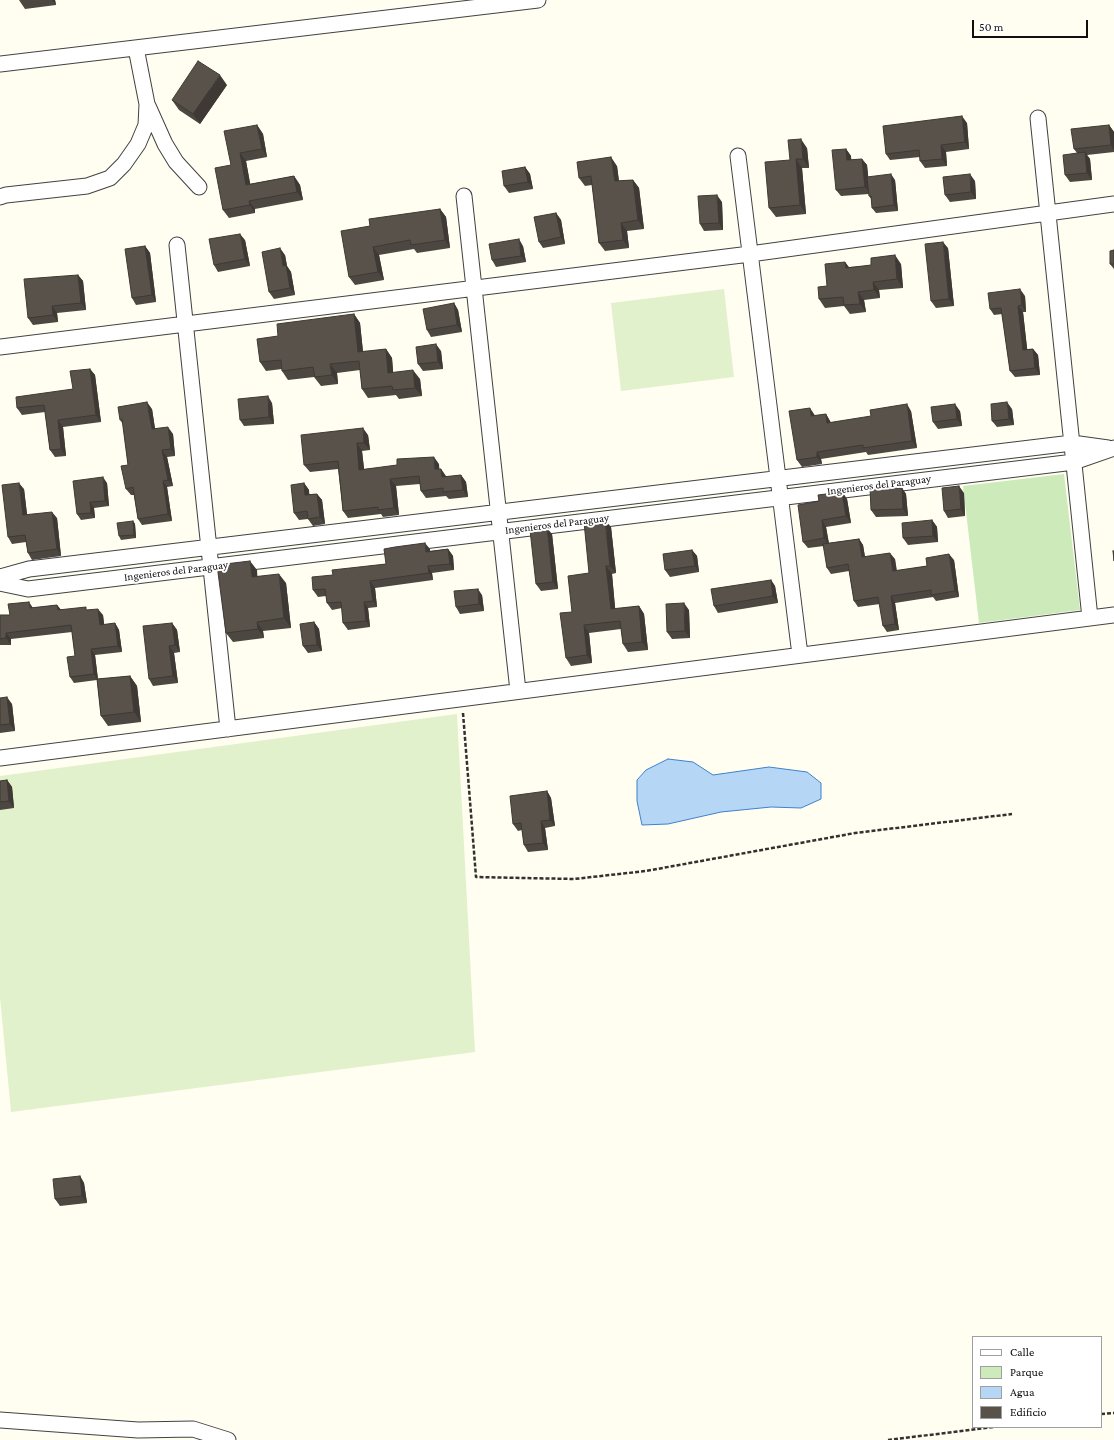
<!DOCTYPE html>
<html>
<head>
<meta charset="utf-8">
<style>
	body { margin:0 }
	#map { position:relative; width:1114px; height:1440px; overflow:hidden; background:#fffef1; font-family:"Crimson Pro",serif }
	canvas { display:block }
	.legend { position:absolute; left:972px; top:1336px; width:130px; height:92px; box-sizing:border-box; background:#fff; border:1px solid #9f9f9f; margin:0; padding:5px 7px; list-style:none; font-size:12px; color:#0f0f0f }
	.legend li { display:flex; align-items:center; gap:8px; height:20px }
	.legend b { width:20px; border:1px solid #9f9f9f }
	.scale { position:absolute; left:972px; top:20px; width:116px; height:18px; box-sizing:border-box; border:2px solid #0f0f0f; border-top:0; padding-left:5px; font-size:12px; line-height:14px; white-space:nowrap; color:#0f0f0f; -webkit-text-stroke:3px #fff; paint-order:stroke }
</style>
</head>
<body>
<div id="map">
<canvas width="1114" height="1440"></canvas>
<ul class="legend">
<li><b style="height:5px;background:#fff"></b>Calle</li>
<li><b style="height:11px;background:#cdeaba"></b>Parque</li>
<li><b style="height:11px;background:#b6d6f6"></b>Agua</li>
<li><b style="height:11px;background:#58524b"></b>Edificio</li>
</ul>
<div class="scale">50 m</div>
</div>
<script>
const c = document.querySelector('canvas').getContext('2d');
c.lineJoin = 'round';
function fillPath(path, color) {
  c.fillStyle = color;
  c.fill(path, 'evenodd');
}
function poly(rows) {
  const path = new Path2D();
  for (const r of rows) {
    path.moveTo(r[0], r[1]);
    for (let i = 2; i < r.length; i += 2) path.lineTo(r[i], r[i + 1]);
  }
  return path;
}
function stroke(path, color, width, dash) {
  c.strokeStyle = color;
  c.lineWidth = width;
  c.lineCap = dash ? 'butt' : 'round';
  c.setLineDash(dash || []);
  c.stroke(path);
}
function write(font, color, halo, rows, align = 'center') {
  c.font = font + ' "Crimson Pro",serif';
  c.lineWidth = 4;
  c.setLineDash([]);
  c.textBaseline = 'middle';
  c.strokeStyle = halo;
  c.fillStyle = color;
  for (const [text, x, y, turn = 0] of rows) {
    c.save();
    c.translate(x, y);
    c.rotate((+turn || 0) * Math.PI / 180);
    c.textAlign = isNaN(turn) ? turn : align;
    if (halo) c.strokeText(text, 0, 0);
    c.fillText(text, 0, 0);
    c.restore();
  }
}
const green = poly([
	[1064,474,1080,610,979,623,963,486]
]);
const pitch = poly([
	[724,289,734,377,621,391,611,303],
	[457,714,475,1052,11,1112,0,997,0,776]
]);
const water = poly([
	[668,759,693,762,713,775,769,767,807,772,821,783,821,799,801,808,771,807,721,812,668,824,642,825,637,801,637,780,646,770,668,759]
]);
const path = poly([
	[463,713,476,877,574,879,646,871,855,833,1012,814],
	[1101,1414,1114,1413],
	[888,1440,994,1427]
]);
const minor = poly([
	[0,64,538,0],
	[148,106,165,144,176,162,199,187],
	[1038,118,1090,618],
	[738,156,800,655],
	[464,196,518,691],
	[0,197,6,195,87,186,110,178,124,164,138,144,146,125,147,104,136,48],
	[177,245,228,729],
	[0,347,750,254,1114,204],
	[0,577,29,569,1072,443,1108,448],
	[0,583,28,589,1074,462,1114,448],
	[0,758,1114,615],
	[0,1420,138,1430,193,1429,228,1440]
]);
const wall = poly([
	[19,0,55,0,56,5,25,9],
	[227,85,200,124,179,110,172,100],
	[967,123,969,149,946,152,947,166,925,168,920,161,920,157,890,160,886,154],
	[257,125,263,134,267,157,246,161,250,184,294,176,300,185,303,200,255,209,255,213,229,218,223,210,231,165],
	[1109,125,1114,132,1114,152,1087,155,1090,159,1092,180,1070,182,1065,175,1077,153,1074,149],
	[807,148,809,168,802,168,806,214,776,217,769,208,790,160],
	[846,149,851,156,851,160,862,159,867,165,868,177,895,180,898,211,876,213,872,208,872,200,869,196,869,194,841,196,836,190],
	[617,166,619,181,633,180,639,188,644,229,627,231,629,248,605,251,599,243,592,185,585,186,579,178],
	[525,167,530,174,533,189,509,193,504,186],
	[975,181,976,199,950,202,945,195],
	[722,202,723,230,704,231,700,224],
	[440,209,446,217,450,248,417,253,414,249,379,255,384,280,355,285,349,277,370,226],
	[556,213,561,220,565,244,543,248,539,242],
	[245,240,250,266,218,272,214,265],
	[145,246,150,253,156,302,136,305,132,298],
	[523,246,526,262,496,267,492,260],
	[948,248,954,306,936,308,931,301],
	[1114,250,1114,269,1110,264],
	[285,255,287,266,291,272,295,295,274,299,269,292],
	[845,262,849,267,901,264,903,288,879,290,880,298,864,300,866,312,850,314,844,306,825,308,819,299,827,286],
	[78,275,83,281,86,310,57,313,58,322,33,325,28,318],
	[1025,296,1026,312,1023,312,1027,349,1033,349,1038,355,1040,375,1015,377,1010,371,1002,314,994,315,990,309],
	[454,303,458,310,462,332,431,337,427,330],
	[354,314,360,323,363,352,386,349,392,358,393,373,420,379,422,396,399,399,396,395,368,398,362,389,360,370,337,373,338,384,321,386,314,377,288,380,282,371,282,369,266,371,260,362,278,336],
	[441,351,443,369,423,371,418,364],
	[90,369,95,375,101,422,63,427,66,456,55,457,50,450,45,412,22,415,17,408,73,389],
	[272,403,274,424,244,426,240,420],
	[152,409,155,428,173,434,175,456,167,457,173,486,167,487,172,521,142,525,138,519,134,495,131,495,126,489,128,465,123,424,120,420],
	[1012,409,1014,425,997,427,992,421],
	[911,411,917,448,868,455,866,452,821,459,822,464,802,467,797,460,814,414,815,416,826,414,830,421,831,423],
	[960,411,962,426,938,429,933,422],
	[368,435,370,450,362,451,364,469,439,464,439,469,441,469,446,477,461,475,466,482,468,497,449,499,446,496,426,498,421,491,420,484,396,486,399,515,383,517,381,514,348,518,343,511,338,469,310,472,304,465],
	[107,483,109,506,94,508,95,518,81,520,77,514],
	[304,483,309,490,309,494,317,494,322,500,325,524,313,526,308,519,299,520,294,513],
	[892,488,902,488,906,494,908,516,876,517,871,510],
	[24,489,27,515,57,518,61,556,32,560,28,553,26,542,12,544,8,537],
	[842,492,847,499,851,523,826,527,829,543,859,539,863,545,865,557,895,559,896,571,927,566,954,560,959,597,936,601,933,597,895,603,899,630,887,632,883,626,880,604,858,607,854,601,849,571,831,574,827,568,824,546,808,548,803,542,819,501],
	[964,493,965,516,948,518,944,511],
	[932,520,937,527,938,542,908,545,903,538],
	[133,521,135,524,136,538,121,540,119,536],
	[611,527,616,573,612,574,615,609,639,606,644,614,648,650,628,652,623,644,621,629,589,633,592,663,571,666,566,658,589,573],
	[552,534,558,589,541,591,536,584],
	[430,549,430,551,448,549,453,556,454,570,432,573,433,580,375,588,377,607,368,608,370,627,348,630,343,623,342,608,332,610,327,603,326,596,318,597,313,590,333,575,386,564],
	[692,550,697,556,699,572,670,577,665,570],
	[257,570,257,576,286,583,291,628,263,631,264,638,233,642,226,633],
	[771,580,775,586,778,603,718,613,714,606],
	[482,595,484,611,460,614,456,607],
	[57,605,61,610,88,610,103,615,104,625,115,623,119,630,122,652,95,655,98,679,130,676,137,686,141,722,108,726,101,716,97,680,74,683,70,677,75,656,72,632,11,639,11,645,0,645,0,615,10,615,33,608],
	[689,610,690,638,672,639,667,632],
	[314,622,319,629,322,651,308,653,303,646],
	[172,623,177,630,180,652,174,653,178,683,153,686,149,679],
	[0,698,12,704,15,731,0,733],
	[7,780,12,787,14,808,0,810,0,781],
	[547,791,551,798,555,826,545,828,548,850,528,852,524,845,522,830,518,831,513,824],
	[80,1176,84,1183,87,1203,60,1206,55,1199]
]);
const shadedWall = poly([
	[52,0,55,0,56,5],
	[220,75,227,85,200,124,193,114],
	[962,116,967,123,969,149,965,142],
	[257,125,263,134,267,157,262,149],
	[1109,125,1114,132,1114,150,1111,145],
	[801,139,807,148,809,168,803,159],
	[941,145,946,152,947,166,942,159],
	[846,149,851,156,852,167,847,160],
	[1085,152,1090,159,1092,180,1087,173],
	[240,153,246,161,252,193,246,185],
	[611,157,617,166,620,190,615,181],
	[796,159,802,168,806,214,800,205],
	[862,159,867,165,870,193,865,187],
	[525,167,530,174,533,189,528,182],
	[891,174,895,180,898,211,894,205],
	[970,174,975,181,976,199,971,192],
	[294,176,300,185,303,200,297,192],
	[633,180,639,188,644,229,638,220],
	[717,195,722,202,723,230,719,223],
	[249,201,255,209,255,213,250,205],
	[440,209,446,217,450,248,445,240],
	[556,213,561,220,565,244,561,237],
	[621,223,627,231,629,248,623,240],
	[240,234,245,240,250,266,245,259],
	[519,239,523,246,526,262,521,256],
	[943,242,948,248,954,306,949,299],
	[145,246,150,253,156,302,152,295],
	[373,247,379,255,384,280,378,272],
	[280,248,285,255,287,266,291,272,295,295,290,288,283,266],
	[895,255,901,264,903,288,897,279],
	[845,262,851,271,846,268],
	[78,275,83,281,86,310,81,303],
	[873,282,879,290,880,298,874,290],
	[1020,289,1025,296,1026,312,1022,305],
	[858,292,864,300,866,312,860,304],
	[454,303,458,310,462,332,457,325],
	[52,306,57,313,58,322,53,315],
	[1018,306,1023,312,1028,356,1023,350],
	[354,314,360,323,364,361,358,352],
	[436,344,441,351,443,369,438,362],
	[386,349,392,358,394,382,388,373],
	[1033,349,1038,355,1040,375,1035,368],
	[330,364,337,373,338,384,332,375],
	[90,369,95,375,101,422,96,415],
	[413,370,420,379,422,396,415,388],
	[268,396,272,403,274,424,269,417],
	[147,402,152,409,156,436,152,429],
	[1007,402,1012,409,1014,425,1009,419],
	[907,404,911,411,917,448,912,441],
	[955,404,960,411,962,426,957,419],
	[810,408,814,414,816,423,811,416],
	[826,414,830,421,832,430,827,423],
	[58,420,63,427,66,456,61,449],
	[168,427,173,434,175,456,171,449],
	[363,428,368,435,370,450,364,443],
	[357,443,362,451,365,477,359,470],
	[162,450,167,457,173,486,168,480],
	[817,452,821,459,822,464,817,457],
	[434,457,439,464,440,477,435,469],
	[441,469,446,476,447,485,442,477],
	[461,475,466,482,468,497,463,490],
	[103,477,107,483,109,506,105,501],
	[390,479,396,486,399,515,394,508],
	[163,481,167,487,172,521,168,514],
	[19,483,24,489,28,522,23,515],
	[304,483,309,490,310,502,305,495],
	[959,486,964,493,965,516,961,509],
	[902,488,906,494,908,516,903,509],
	[842,492,847,499,851,523,846,516],
	[317,494,322,500,325,524,320,517],
	[90,502,94,508,95,518,91,513],
	[52,512,57,518,61,556,57,549],
	[605,520,611,527,616,573,610,566],
	[822,520,826,527,829,545,824,538],
	[932,520,937,527,938,542,933,536],
	[133,521,135,524,136,538,134,535],
	[547,528,552,534,558,589,553,582],
	[859,539,863,545,866,563,862,557],
	[425,543,430,549,431,558,426,552],
	[448,549,453,556,454,570,450,564],
	[692,550,697,556,699,572,695,566],
	[890,553,895,559,898,577,893,571],
	[949,554,954,560,959,597,955,591],
	[250,561,257,570,258,586,252,577],
	[428,566,432,573,433,580,429,573],
	[606,566,612,574,616,617,611,609],
	[279,574,286,583,291,628,284,618],
	[771,580,775,586,778,603,773,596],
	[370,581,375,588,377,607,373,601],
	[478,589,482,595,484,611,479,604],
	[891,596,895,603,899,630,895,624],
	[29,602,33,608,30,608],
	[364,602,368,608,370,627,366,621],
	[684,603,689,610,690,638,685,631],
	[57,605,62,611,58,610],
	[639,606,644,614,648,650,642,642],
	[98,609,103,615,105,631,100,625],
	[257,622,263,631,264,638,258,629],
	[314,622,319,629,322,651,317,645],
	[115,623,119,630,122,652,118,646],
	[172,623,177,630,180,652,175,645],
	[584,625,589,633,592,663,587,655],
	[6,633,11,639,11,645,6,638],
	[169,646,174,653,178,683,173,676],
	[91,649,95,655,98,680,94,674],
	[130,676,137,686,141,722,134,712],
	[7,697,12,704,15,731,10,724],
	[7,780,12,787,14,808,9,801],
	[547,791,551,798,555,826,550,820],
	[541,821,545,828,548,850,543,843],
	[80,1176,84,1183,87,1203,82,1196]
]);
const building = poly([
	[198,61,220,75,193,114,172,100,198,61],
	[962,116,965,142,941,145,942,159,920,161,919,150,886,154,883,126,962,116],
	[257,125,262,149,240,153,246,185,294,176,297,192,249,201,250,205,223,210,215,168,231,165,224,131,257,125],
	[1109,125,1111,145,1074,149,1071,129,1109,125],
	[801,139,803,159,796,159,800,205,769,208,765,162,790,160,788,140,801,139],
	[846,149,847,160,862,159,865,187,836,190,832,150,846,149],
	[1085,152,1087,173,1065,175,1063,155,1085,152],
	[611,157,615,181,633,180,638,220,621,223,623,240,599,243,591,176,579,178,577,162,611,157],
	[525,167,528,182,504,186,502,171,525,167],
	[891,174,894,205,872,208,871,196,869,196,867,177,891,174],
	[970,174,971,192,945,195,943,177,970,174],
	[717,195,719,223,700,224,698,196,717,195],
	[440,209,445,240,411,245,410,240,373,247,378,272,349,277,341,231,370,226,369,219,440,209],
	[556,213,561,237,539,242,534,217,556,213],
	[240,234,245,259,214,265,209,239,240,234],
	[519,239,521,256,492,260,489,244,519,239],
	[943,242,949,299,931,301,925,244,943,242],
	[145,246,152,295,132,298,125,249,145,246],
	[280,248,283,266,286,265,290,288,269,292,262,252,280,248],
	[1114,250,1114,264,1110,264,1110,251,1114,250],
	[895,255,897,279,873,282,874,290,858,292,860,304,844,305,843,297,819,299,818,287,827,286,825,264,845,262,846,268,871,265,871,258,895,255],
	[78,275,81,303,52,306,53,315,28,318,24,279,78,275],
	[1020,289,1022,305,1018,306,1023,350,1033,349,1035,368,1010,371,1001,308,990,309,988,293,1020,289],
	[454,303,457,325,427,330,423,309,454,303],
	[354,314,358,352,386,349,388,373,413,370,415,388,393,390,392,386,362,389,359,361,330,364,332,375,315,377,313,367,282,371,281,360,260,362,257,339,278,336,277,324,354,314],
	[436,344,438,362,418,364,416,347,436,344],
	[90,369,96,415,58,420,61,449,50,450,44,405,17,408,16,397,73,389,70,371,90,369],
	[268,396,269,417,240,420,238,399,268,396],
	[147,402,152,429,168,427,171,449,162,450,168,480,163,481,168,514,138,519,133,487,126,489,121,466,128,465,122,419,120,420,118,407,147,402],
	[1007,402,1009,419,992,421,991,404,1007,402],
	[907,404,912,441,863,448,863,445,817,452,817,457,797,460,789,411,810,408,811,416,826,414,827,423,871,416,870,410,907,404],
	[955,404,957,419,933,422,931,407,955,404],
	[363,428,364,443,357,443,359,470,397,465,397,459,434,457,435,469,441,469,442,477,461,475,463,490,443,492,443,488,421,491,419,476,390,479,394,508,378,510,378,507,343,511,338,461,304,465,301,435,363,428],
	[103,477,105,501,90,502,91,513,77,514,73,481,103,477],
	[19,483,23,515,52,512,57,549,28,553,25,535,8,537,2,485,19,483],
	[304,483,305,495,317,494,320,517,308,519,307,511,294,513,291,485,304,483],
	[891,486,891,488,902,488,903,509,871,510,870,488,891,486],
	[959,486,961,509,944,511,942,488,959,486],
	[842,492,846,516,822,520,824,538,803,542,798,505,819,501,818,495,842,492],
	[605,520,610,566,606,566,611,609,639,606,642,642,623,644,620,621,584,625,587,655,566,658,560,613,572,612,568,576,589,573,584,522,605,520],
	[932,520,933,536,903,538,902,523,932,520],
	[133,521,134,535,119,536,117,523,133,521],
	[547,528,553,582,536,584,530,530,547,528],
	[859,539,862,557,890,553,893,571,927,566,926,558,949,554,955,591,931,595,931,590,891,596,895,624,883,626,878,597,854,601,848,564,827,568,823,544,859,539],
	[425,543,426,552,448,549,450,564,428,566,429,573,370,581,373,601,364,602,366,621,343,623,341,602,327,603,325,589,313,590,312,577,333,575,332,570,386,564,384,549,395,547,425,543],
	[692,550,695,566,665,570,663,554,692,550],
	[1113,551,1114,551,1114,561,1113,551],
	[250,561,252,577,279,574,284,618,257,622,258,629,226,633,217,565,250,561],
	[771,580,773,596,714,606,711,589,771,580],
	[478,589,479,604,456,607,454,591,478,589],
	[29,602,30,608,57,605,58,610,86,607,86,610,98,609,100,625,115,623,118,646,91,649,94,674,70,677,67,657,75,656,71,625,6,633,6,638,0,639,0,615,10,615,8,604,29,602],
	[684,603,685,631,667,632,666,604,684,603],
	[314,622,317,645,303,646,300,624,314,622],
	[172,623,175,645,169,646,173,676,149,679,143,626,172,623],
	[130,676,134,712,101,716,97,679,130,676],
	[7,697,10,724,0,725,0,698,7,697],
	[7,780,9,801,0,802,0,781,7,780],
	[547,791,550,820,541,821,543,843,524,845,521,823,513,824,510,796,547,791],
	[80,1176,82,1196,55,1199,53,1179,80,1176]
]);
const streetNames = [
	["Ingenieros del Paraguay",879,485,-7],
	["Ingenieros del Paraguay",557,524,-7],
	["Ingenieros del Paraguay",176,571,-7]
];
fillPath(green, '#cdeaba');
fillPath(pitch, '#e0f1cc');
fillPath(water, '#b6d6f6');
stroke(water, '#3d82cd', 1);
stroke(minor, '#424242', 17);
stroke(path, '#313131', 2.5, [4, 2]);
stroke(minor, '#fff', 15);
fillPath(wall, '#4c4740');
fillPath(shadedWall, '#3e3934');
fillPath(building, '#58524b');
stroke(building, '#3e3934', 1);
write('11px', '#0f0f0f', '#fff', streetNames);
</script>
</body>
</html>
